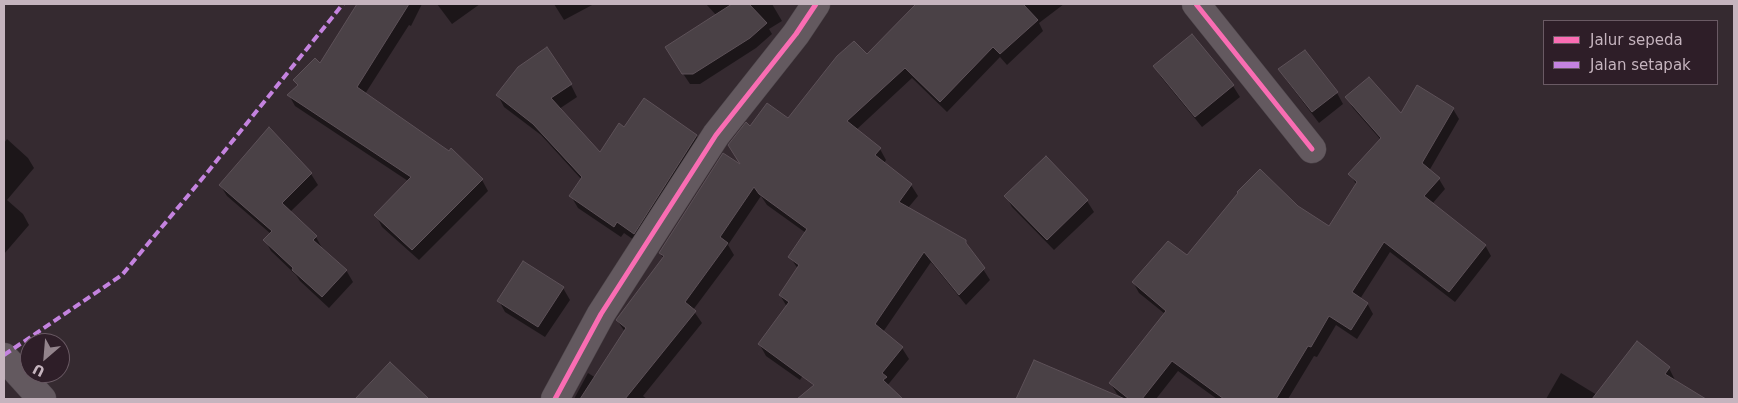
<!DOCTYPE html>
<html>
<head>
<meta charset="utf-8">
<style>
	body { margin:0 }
	#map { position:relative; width:1738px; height:403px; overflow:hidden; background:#352a30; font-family:"DejaVu Sans",sans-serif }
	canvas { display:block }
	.frame { position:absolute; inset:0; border:5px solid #c5b4be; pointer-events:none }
	.legend { position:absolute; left:1543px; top:20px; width:175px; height:65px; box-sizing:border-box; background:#2e1e28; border:1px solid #6a5a64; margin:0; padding:6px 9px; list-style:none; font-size:15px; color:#c5b4be }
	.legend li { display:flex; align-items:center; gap:10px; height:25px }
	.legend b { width:25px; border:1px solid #6a5a64 }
	.north { position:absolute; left:20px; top:333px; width:50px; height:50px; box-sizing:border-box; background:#2e1e28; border:1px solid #6a5a64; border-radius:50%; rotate:207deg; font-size:14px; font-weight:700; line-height:20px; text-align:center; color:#c5b4be }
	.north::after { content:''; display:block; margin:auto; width:18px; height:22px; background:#93848c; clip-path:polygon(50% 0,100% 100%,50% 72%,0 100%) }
</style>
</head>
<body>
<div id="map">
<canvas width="1738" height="403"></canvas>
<div class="frame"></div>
<ul class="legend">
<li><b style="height:6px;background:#f96db3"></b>Jalur sepeda</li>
<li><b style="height:6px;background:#c483df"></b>Jalan setapak</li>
</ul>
<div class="north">U</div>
</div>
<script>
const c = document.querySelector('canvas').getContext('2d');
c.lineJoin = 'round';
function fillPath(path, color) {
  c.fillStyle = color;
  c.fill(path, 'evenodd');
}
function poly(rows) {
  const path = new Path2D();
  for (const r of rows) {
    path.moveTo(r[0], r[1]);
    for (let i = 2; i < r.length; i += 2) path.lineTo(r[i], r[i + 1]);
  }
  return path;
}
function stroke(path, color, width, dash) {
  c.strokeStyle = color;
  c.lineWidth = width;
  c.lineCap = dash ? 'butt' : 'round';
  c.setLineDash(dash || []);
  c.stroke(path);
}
const shadow = poly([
	[358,4,363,6,364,4,422,4,411,26,409,25,365,94,482,180,488,191,419,260,382,227,376,215,408,181,295,106,289,95,298,86,295,80,320,65],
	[437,4,480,4,452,24],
	[554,4,594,4,564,20],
	[706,4,772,4,782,21,769,29,772,34,756,48,700,84,690,84,672,57,716,15],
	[918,4,1064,4,1039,23,1043,31,1007,65,1000,57,947,112,912,78,856,130,880,149,886,160,884,163,911,185,918,196,908,208,965,241,990,280,966,305,931,262,883,332,902,348,909,359,882,392,814,358,800,380,766,356,760,345,787,307,780,295,798,269,790,257,806,233,767,205,761,196,728,245,734,255,693,310,702,323,643,396,647,399,574,399,588,373,596,378,625,332,617,320,664,259,660,253,743,168,750,127,788,120,866,56],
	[1192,35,1233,86,1240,97,1202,127,1161,77,1154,66],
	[1280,70,1337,93,1343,104,1319,123,1287,81],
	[571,85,577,97,559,109,600,154,624,128,644,100,697,136,703,148,641,245,624,233,621,237,578,208,571,196,582,180,541,135,504,107,498,95],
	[1347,98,1401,116,1453,109,1459,119,1429,171,1439,179,1445,189,1432,204,1485,245,1491,256,1455,302,1390,252,1360,299,1367,303,1373,314,1357,339,1336,325,1317,357,1314,356,1288,399,1217,399,1178,371,1156,399,1123,399,1117,394,1111,384,1165,314,1139,293,1133,282,1297,207,1330,228,1356,184,1350,174,1381,140,1353,108],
	[269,129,311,174,318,185,290,212,316,237,322,248,346,270,353,282,329,308,300,281,296,275,271,251,265,240,271,234,227,196,220,185],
	[7,139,28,158,34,168,7,200,23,214,29,225,4,254,4,143],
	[1006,196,1087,201,1094,212,1054,250,1012,207],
	[563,288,570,300,545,337,505,312,499,301],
	[1034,361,1099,398,1098,399,1017,399],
	[390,364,427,399,356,399],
	[1669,368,1676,382,1704,399,1546,399,1561,373,1597,395],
	[827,375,856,399,799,399]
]);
const building = poly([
	[357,4,409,4,357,87,449,151,451,148,483,179,412,250,374,215,411,177,287,95,298,85,293,80,315,58,320,63,357,4],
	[732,4,749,4,767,23,750,38,693,74,682,74,665,47,732,4],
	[916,4,1023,4,1038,20,1000,54,993,47,940,102,905,68,847,121,881,148,875,155,912,184,899,202,966,240,966,243,985,268,959,295,924,252,875,324,903,347,882,373,887,377,883,380,903,399,797,399,814,385,758,344,789,302,779,295,799,265,788,257,807,229,759,194,754,187,720,237,728,243,685,302,696,311,625,399,580,399,626,328,616,320,664,256,659,253,723,153,740,164,728,145,746,122,750,126,767,103,788,118,837,56,854,41,867,54,916,4],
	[1192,34,1234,85,1195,117,1153,66,1192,34],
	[547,47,572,84,551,98,600,152,619,123,624,127,644,98,697,135,634,234,617,222,614,227,569,196,582,177,533,124,496,95,518,67,547,47],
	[1305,50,1338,92,1312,112,1278,69,1305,50],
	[1369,77,1401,113,1417,85,1454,108,1422,163,1440,178,1424,196,1486,245,1449,292,1384,242,1352,292,1368,303,1351,330,1329,316,1311,347,1308,346,1276,399,1224,399,1172,361,1142,399,1129,399,1109,383,1166,311,1132,282,1168,241,1187,255,1238,193,1237,192,1260,169,1298,206,1329,226,1357,182,1348,174,1381,138,1345,97,1369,77],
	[269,127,312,173,282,203,317,236,313,240,347,270,322,297,292,270,293,268,263,240,272,231,219,185,269,127],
	[1046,156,1088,200,1047,240,1004,196,1046,156],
	[523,261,564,287,538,327,497,301,523,261],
	[1637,341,1670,367,1665,374,1706,399,1592,399,1637,341],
	[1034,360,1125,399,1016,399,1034,360],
	[390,362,429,399,355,399,390,362]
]);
const street = poly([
	[1196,4,1312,149],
	[4,357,42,399],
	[555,399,601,314,716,135,796,34,816,4]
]);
const quiet = poly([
	[4,355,122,275,206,174,343,4]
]);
const cycleway = poly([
	[1196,4,1312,149],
	[555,399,601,314,716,135,796,34,816,4]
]);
fillPath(shadow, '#0007');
fillPath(building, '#4a4146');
stroke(building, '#5d5158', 1);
stroke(street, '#4e464b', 29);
stroke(street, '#63595f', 28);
stroke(quiet, '#c483df', 4, [8, 4]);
stroke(cycleway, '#f96db3', 5);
</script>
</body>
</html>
